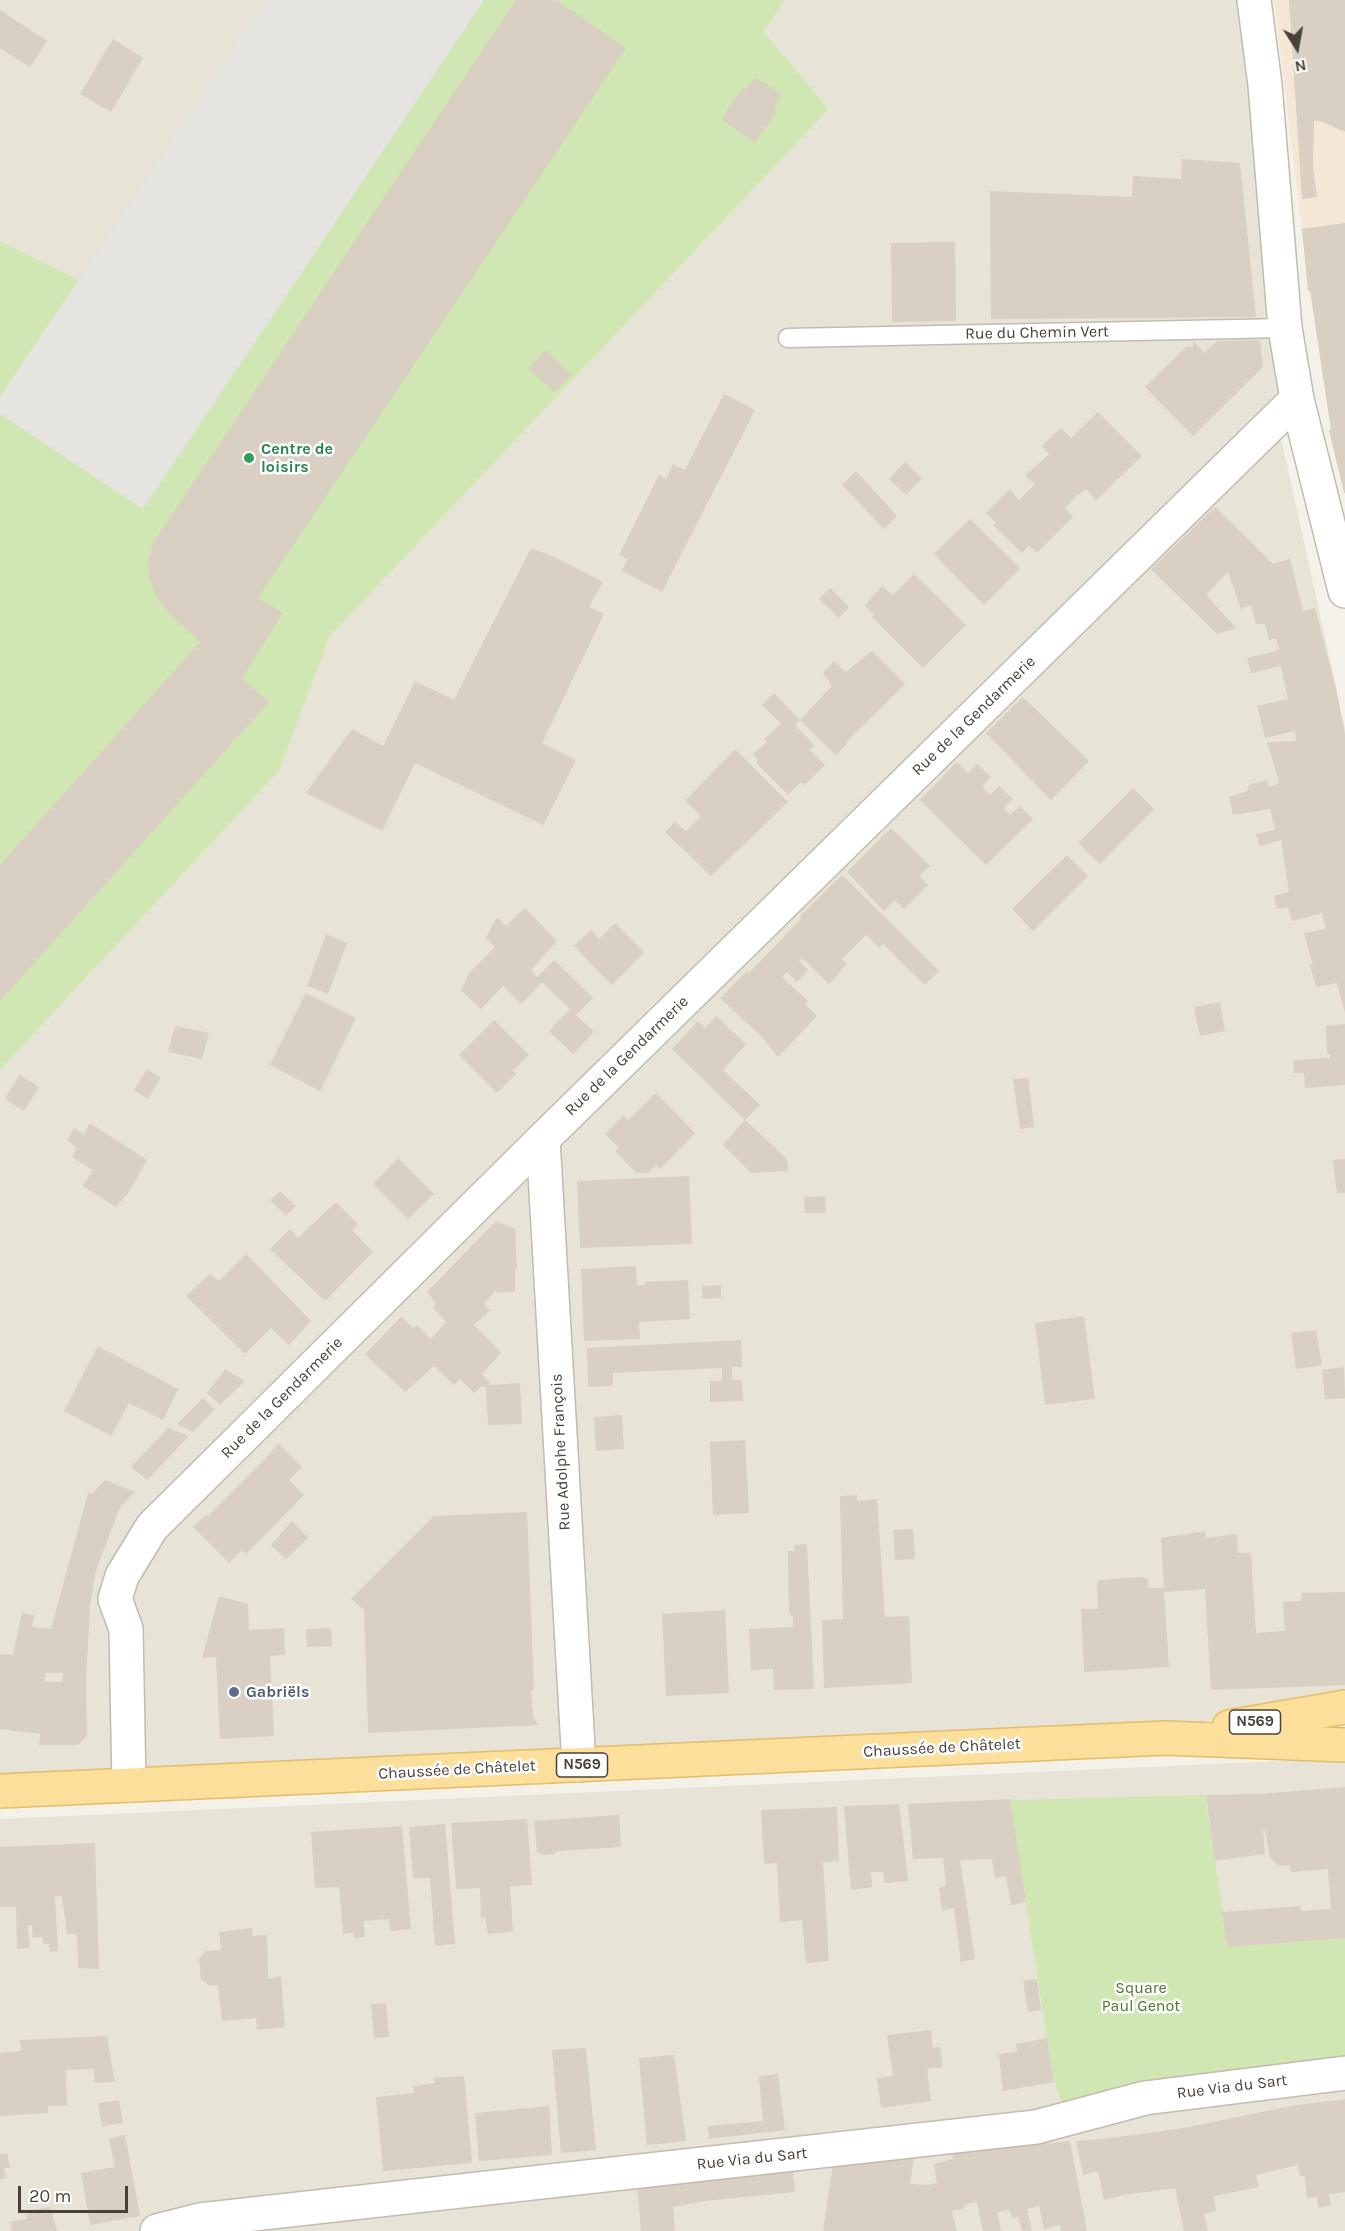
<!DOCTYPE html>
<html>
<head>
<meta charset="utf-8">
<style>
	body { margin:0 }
	#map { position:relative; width:1345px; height:2231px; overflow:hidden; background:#f4f1e9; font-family:Karla,sans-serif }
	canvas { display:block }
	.north { position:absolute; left:1267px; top:18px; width:60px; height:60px; -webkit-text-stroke:4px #fff; paint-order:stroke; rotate:169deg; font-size:16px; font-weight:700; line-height:24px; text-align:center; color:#484137 }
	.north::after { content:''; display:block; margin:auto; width:21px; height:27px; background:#484137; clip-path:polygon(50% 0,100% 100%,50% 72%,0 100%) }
	.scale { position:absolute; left:18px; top:2186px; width:110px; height:27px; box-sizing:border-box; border:3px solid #484137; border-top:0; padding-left:8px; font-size:18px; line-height:21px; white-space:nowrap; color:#484137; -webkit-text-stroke:4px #fff; paint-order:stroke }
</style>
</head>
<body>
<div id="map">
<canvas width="1345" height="2231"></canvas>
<div class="north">N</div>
<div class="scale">20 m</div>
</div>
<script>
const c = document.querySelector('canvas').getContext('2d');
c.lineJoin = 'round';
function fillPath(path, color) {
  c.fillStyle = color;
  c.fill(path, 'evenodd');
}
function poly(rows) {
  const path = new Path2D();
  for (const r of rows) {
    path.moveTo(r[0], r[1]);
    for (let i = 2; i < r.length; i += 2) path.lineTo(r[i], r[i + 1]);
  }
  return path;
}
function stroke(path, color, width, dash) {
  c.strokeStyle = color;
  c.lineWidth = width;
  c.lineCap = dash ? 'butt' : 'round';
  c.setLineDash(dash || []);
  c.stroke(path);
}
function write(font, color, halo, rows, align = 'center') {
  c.font = font + ' Karla,sans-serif';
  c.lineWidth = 5;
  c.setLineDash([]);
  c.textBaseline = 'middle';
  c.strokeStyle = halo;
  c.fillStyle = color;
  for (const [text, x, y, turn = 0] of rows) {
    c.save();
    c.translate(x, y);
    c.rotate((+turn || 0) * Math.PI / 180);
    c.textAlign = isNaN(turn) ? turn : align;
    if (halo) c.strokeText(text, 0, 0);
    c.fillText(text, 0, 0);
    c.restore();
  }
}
const residential = poly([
	[0,0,266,0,78,281,0,241],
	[782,0,1253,0,1297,399,1277,419,1345,729,1345,1699,1296,1701,1123,1740,0,1790,0,1070,279,771,330,636,829,109,764,32],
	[1345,1758,1345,2231,0,2231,0,1819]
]);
const commercial = poly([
	[1274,0,1345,0,1345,488,1308,281]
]);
const green = poly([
	[266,0,784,0,764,32,829,109,330,636,279,771,0,1070,0,241,78,280],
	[1205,1795,1223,1913,1345,1938,1345,2074,1064,2110,1055,2083,1047,2038,1010,1800]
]);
const parking = poly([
	[266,0,484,0,143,509,0,414,0,397]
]);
const building = poly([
	[516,0,556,0,626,48,258,598,283,613,242,678,269,702,0,1001,0,865,200,642,167,611,156,596,149,578,148,563,153,543],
	[1289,0,1345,0,1345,132,1320,121,1314,121,1313,167,1317,197,1302,199],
	[0,10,47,41,30,67,0,48],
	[113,39,143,58,111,112,80,94],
	[755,77,782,95,773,109,777,111,755,143,721,119,743,88,746,90],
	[1182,159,1240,163,1256,317,991,319,990,191,1132,197,1133,176,1181,179],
	[1345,223,1345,493,1344,493,1329,430,1331,430,1310,290,1308,291,1302,229],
	[955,242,956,321,892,322,891,243],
	[1260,340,1263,367,1193,436,1145,387,1187,346,1193,347,1193,341,1204,353,1217,341],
	[545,350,572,375,554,392,528,368],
	[724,394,755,410,662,592,622,571,628,559,619,555,659,475,666,479,673,464,685,470],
	[1098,412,1142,456,1096,500,1086,489,1077,495,1065,508,1073,517,1037,553,1029,545,1022,553,993,525,996,523,986,513,1010,489,1019,500,1035,484,1025,476,1049,454,1042,446,1061,428,1071,438],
	[905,462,922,478,906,495,889,479],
	[856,471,897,516,884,529,842,485],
	[1215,507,1273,564,1290,559,1303,611,1315,608,1336,688,1345,735,1345,1013,1337,983,1316,987,1310,965,1313,965,1304,933,1326,929,1322,913,1292,921,1288,907,1277,909,1274,896,1289,892,1281,840,1260,846,1256,834,1275,830,1270,809,1233,815,1229,797,1248,791,1248,785,1267,780,1269,787,1276,785,1279,781,1267,742,1296,741,1295,731,1265,738,1257,706,1288,699,1281,666,1251,673,1247,658,1279,650,1276,638,1269,640,1265,624,1256,624,1251,605,1241,609,1228,572,1206,595,1236,628,1217,634,1151,569],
	[970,519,1020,568,984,605,934,554],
	[531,548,552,556,603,582,589,607,604,614,542,743,576,760,543,825,415,763,382,831,306,793,352,729,383,746,415,681,454,700],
	[914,574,966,625,923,668,872,617,874,615,865,605,882,586,893,595],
	[830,588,849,607,839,618,819,599],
	[872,651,905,684,846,742,847,744,836,755,800,720,832,686,823,673,834,661,846,672],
	[774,693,800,720,795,725,815,746,810,750,825,765,805,785,801,782,788,795,756,763,758,760,753,754,767,742,764,739,781,724,762,705],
	[1023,697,1089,761,1051,800,986,733],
	[735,749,788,802,711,876,665,832,675,822,686,831,701,816,685,801],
	[957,762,968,773,977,764,991,777,982,787,990,795,999,786,1013,799,1004,808,1010,815,1020,806,1033,819,986,865,920,800],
	[1133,788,1154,809,1100,864,1078,843],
	[891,828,930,866,919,876,928,885,904,909,895,900,884,911,847,872],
	[1067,855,1088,876,1033,931,1012,909],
	[842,875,939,971,925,985,883,944,880,948,866,935,842,959,847,964,829,984,802,958,799,961,808,970,797,982,787,972,782,977,808,1001,805,1004,817,1016,778,1057,763,1038,720,998,747,971,749,973,802,918,800,916],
	[525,908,557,941,531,970,537,977,554,960,593,998,576,1015,594,1032,573,1054,549,1031,570,1009,542,982,521,1004,503,986,481,1009,461,990,470,972,495,947,486,938,497,917,506,926],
	[615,923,644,952,612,985,574,946,591,930,599,939],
	[326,934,347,943,328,994,307,986],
	[306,993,356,1018,320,1091,270,1065],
	[1220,1002,1225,1031,1200,1036,1194,1007],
	[716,1016,746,1044,723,1070,760,1105,745,1120,672,1049,698,1021,705,1028],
	[494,1020,529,1055,512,1071,516,1074,497,1093,459,1055],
	[1345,1024,1345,1085,1305,1088,1304,1073,1294,1073,1293,1060,1330,1058,1330,1054,1327,1054,1326,1026],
	[175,1026,209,1033,202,1059,168,1052],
	[147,1069,161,1078,148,1099,134,1090],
	[19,1075,39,1087,24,1111,5,1099],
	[1028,1078,1034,1127,1020,1129,1013,1079],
	[656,1093,695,1133,660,1169,656,1165,648,1173,636,1173,615,1151,619,1148,605,1134,624,1115,628,1120],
	[745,1120,787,1159,788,1171,751,1173,723,1145],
	[90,1123,147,1160,129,1192,116,1207,83,1186,93,1170,72,1157,77,1148,67,1140,74,1128,84,1134],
	[398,1158,434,1194,408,1219,373,1184],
	[1345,1159,1345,1193,1337,1193,1333,1160],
	[689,1176,692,1244,580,1248,577,1181],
	[280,1191,296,1206,286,1216,270,1200],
	[825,1196,826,1213,805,1213,804,1197],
	[336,1202,358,1224,352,1230,373,1252,325,1301,270,1249,290,1229,298,1238],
	[496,1221,515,1229,517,1270,515,1270,515,1291,497,1293,496,1290,484,1304,490,1310,474,1325,501,1353,482,1374,490,1383,489,1385,520,1383,522,1424,488,1425,486,1388,482,1386,474,1393,460,1379,454,1385,434,1366,405,1392,365,1354,401,1317,413,1328,417,1325,431,1339,446,1322,433,1308,436,1304,427,1292],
	[246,1254,311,1321,289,1345,271,1328,245,1354,186,1296,210,1274,219,1281],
	[636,1266,637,1286,645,1285,645,1282,688,1280,690,1319,639,1322,640,1339,584,1341,581,1269],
	[721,1285,721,1298,703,1299,702,1286],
	[1084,1316,1095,1399,1045,1405,1035,1323],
	[1316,1330,1322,1365,1296,1369,1291,1333],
	[741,1340,742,1367,732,1367,732,1380,742,1380,743,1401,710,1402,710,1381,722,1381,722,1368,613,1373,613,1386,588,1387,587,1348],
	[98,1346,178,1389,163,1420,129,1403,111,1436,64,1411],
	[1344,1367,1345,1398,1325,1399,1322,1370],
	[225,1369,245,1381,220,1405,207,1393],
	[203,1398,215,1409,193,1432,177,1424],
	[622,1415,624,1449,596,1451,594,1417],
	[168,1428,189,1436,147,1480,131,1467],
	[745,1440,749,1513,713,1515,710,1442],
	[278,1443,302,1467,289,1480,304,1495,246,1554,242,1550,229,1563,193,1527,207,1514,208,1516,266,1458],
	[105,1480,135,1492,120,1507,96,1570,90,1605,86,1681,87,1735,78,1745,39,1745,40,1734,0,1729,0,1654,13,1655,22,1613,34,1615,32,1627,51,1629,88,1493,92,1494],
	[45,1673,63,1673,62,1682,45,1682],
	[857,1495,857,1501,877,1499,885,1617,909,1616,912,1683,824,1688,822,1620,843,1619,840,1496],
	[527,1512,534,1690,531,1690,533,1717,538,1725,368,1733,364,1610,351,1599,434,1516],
	[292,1521,308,1538,286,1559,271,1545],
	[913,1529,915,1559,895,1560,893,1530],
	[1205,1531,1206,1538,1237,1534,1238,1553,1251,1553,1256,1633,1285,1631,1283,1602,1302,1601,1301,1593,1345,1592,1345,1685,1211,1690,1205,1589,1164,1592,1169,1667,1084,1672,1081,1609,1098,1609,1097,1583,1099,1580,1143,1577,1148,1580,1148,1588,1164,1588,1161,1538],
	[807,1544,814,1689,774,1690,773,1669,751,1670,749,1629,793,1627,793,1617,789,1613,788,1551,795,1551,794,1545],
	[219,1596,248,1604,249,1630,284,1628,285,1655,270,1656,274,1736,220,1739,216,1657,202,1658],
	[725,1610,729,1693,666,1696,662,1614],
	[331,1628,332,1646,307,1647,306,1629],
	[1345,1787,1345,1938,1227,1947,1222,1912,1300,1906,1301,1911,1331,1909,1328,1869,1291,1872,1290,1865,1279,1866,1270,1858,1265,1830,1263,1831,1265,1854,1215,1861,1206,1795,1260,1794],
	[1010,1799,1026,1902,1011,1905,1006,1876,995,1878,992,1859,960,1860,975,1959,961,1962,954,1908,942,1910,939,1888,946,1886,943,1858,913,1859,908,1804],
	[899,1804,908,1881,884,1883,883,1872,871,1872,872,1887,851,1890,844,1806],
	[837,1807,839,1861,823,1862,829,1961,806,1963,802,1920,780,1922,777,1863,764,1864,761,1810],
	[619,1815,621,1847,557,1851,554,1854,543,1855,537,1852,534,1821],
	[527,1819,532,1885,510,1886,513,1932,488,1934,485,1917,481,1918,480,1888,456,1889,451,1823],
	[445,1824,455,1944,435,1946,430,1878,413,1878,409,1827],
	[402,1826,411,1929,390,1931,389,1919,364,1921,365,1937,354,1938,353,1933,343,1934,339,1887,315,1888,311,1832],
	[95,1843,99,1969,78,1968,77,1934,67,1934,62,1896,55,1896,58,1951,50,1952,49,1944,43,1944,43,1937,33,1938,32,1925,28,1925,30,1948,17,1949,16,1907,0,1907,0,1847],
	[252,1928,253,1936,267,1935,268,1979,281,1976,285,2027,257,2030,256,2018,222,2021,218,1985,210,1986,201,1979,199,1959,206,1951,221,1950,219,1932],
	[1037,1979,1041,2010,1028,2012,1023,1981],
	[386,2003,389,2037,374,2038,371,2004],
	[931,2030,933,2048,940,2047,943,2067,927,2069,931,2101,881,2108,877,2078,893,2076,887,2035],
	[107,2036,115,2082,95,2083,94,2069,66,2070,67,2106,48,2106,48,2113,0,2116,0,2053,21,2051,20,2040],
	[1047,2038,1054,2082,1003,2091,999,2054,1017,2052,1016,2044],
	[586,2048,596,2150,561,2153,552,2050],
	[674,2055,686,2141,647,2145,639,2058],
	[778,2074,785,2130,709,2139,708,2126,763,2121,759,2076],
	[464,2076,472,2163,383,2171,376,2097,414,2093,413,2086,435,2083,434,2078],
	[1345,2099,1345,2192,1329,2194,1331,2205,1318,2208,1317,2197,1307,2198,1305,2176,1300,2176,1298,2165,1256,2175,1259,2187,1214,2196,1216,2211,1204,2214,1208,2231,1184,2231,1175,2188,1124,2195,1104,2200,1098,2171,1083,2175,1076,2141,1111,2138,1184,2128,1291,2106],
	[119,2100,123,2123,102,2126,98,2103],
	[549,2106,552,2155,479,2161,475,2113],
	[125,2135,140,2216,90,2225,81,2173,115,2167,109,2139],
	[1070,2141,1087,2231,1061,2231,1060,2225,1044,2229,1039,2206,1027,2209,1032,2231,1022,2231,1018,2217,1012,2218,1010,2210,997,2212,1001,2231,983,2231,977,2202,964,2205,965,2208,952,2211,957,2231,823,2231,833,2164,914,2156,910,2184,927,2185,937,2183,934,2164,953,2159,952,2152],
	[7,2153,10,2168,4,2168,6,2178,0,2179,0,2154],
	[793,2170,795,2192,705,2201,673,2207,675,2231,641,2231,637,2185],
	[50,2207,57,2231,12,2231,10,2222,27,2219,26,2214,31,2213,31,2210]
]);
const lane = poly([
	[788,338,1285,328]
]);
const street = poly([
	[1254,0,1265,85,1285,328,1297,399,1345,591],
	[543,1139,579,1765],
	[129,1785,126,1629,115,1599,122,1576,152,1527,543,1139,1297,399],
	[157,2231,200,2220,1036,2127,1145,2098,1345,2073]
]);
const primary = poly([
	[1229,1727,1345,1707],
	[0,1791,1165,1738,1345,1745]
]);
const markers = [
	[249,458,6,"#2e9e5b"],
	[234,1692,6,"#5c6f8a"]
];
const shields = [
	[1255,1722,51],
	[582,1765,51]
];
const shieldNames = [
	["N569",1255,1722],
	["N569",582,1765]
];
const streetNames = [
	["Rue du Chemin Vert",1037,333,-1],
	["Rue de la Gendarmerie",974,716,-44],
	["Rue de la Gendarmerie",627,1056,-44],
	["Rue de la Gendarmerie",282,1398,-45],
	["Rue Adolphe François",561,1452,-93],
	["Chaussée de Châtelet",942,1748,-3],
	["Chaussée de Châtelet",457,1770,-3],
	["Rue Via du Sart",1232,2087,-7],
	["Rue Via du Sart",752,2159,-6]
];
const leisureNames = [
	["Centre de",261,449],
	["loisirs",261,467]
];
const serviceNames = [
	["Gabriëls",246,1692]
];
const parkNames = [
	["Square",1141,1988],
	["Paul Genot",1141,2006]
];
fillPath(residential, '#e8e3d7');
fillPath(commercial, '#f5e7d5');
fillPath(green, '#d1e7b3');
fillPath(parking, '#e6e4e1');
fillPath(building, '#d9cfc2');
stroke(lane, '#c3bbaf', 21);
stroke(street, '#c3bbaf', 36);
stroke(primary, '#e2bc6a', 36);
stroke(lane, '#fff', 18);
stroke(street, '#fff', 33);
stroke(primary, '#fcdf9a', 33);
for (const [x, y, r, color] of markers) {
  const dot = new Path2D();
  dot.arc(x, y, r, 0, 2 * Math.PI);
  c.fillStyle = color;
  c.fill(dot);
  stroke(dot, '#fff', 2);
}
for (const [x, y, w] of shields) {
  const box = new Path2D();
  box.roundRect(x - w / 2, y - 12, w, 24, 4.5);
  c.fillStyle = '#fff';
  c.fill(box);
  stroke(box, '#484137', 1.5);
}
write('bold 15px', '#484137', null, shieldNames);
write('16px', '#484137', '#fff', streetNames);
write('bold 16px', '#27864d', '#fff', leisureNames, 'left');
write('bold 16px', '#4e5e75', '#fff', serviceNames, 'left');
write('16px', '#4a792b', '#fff', parkNames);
</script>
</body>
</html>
